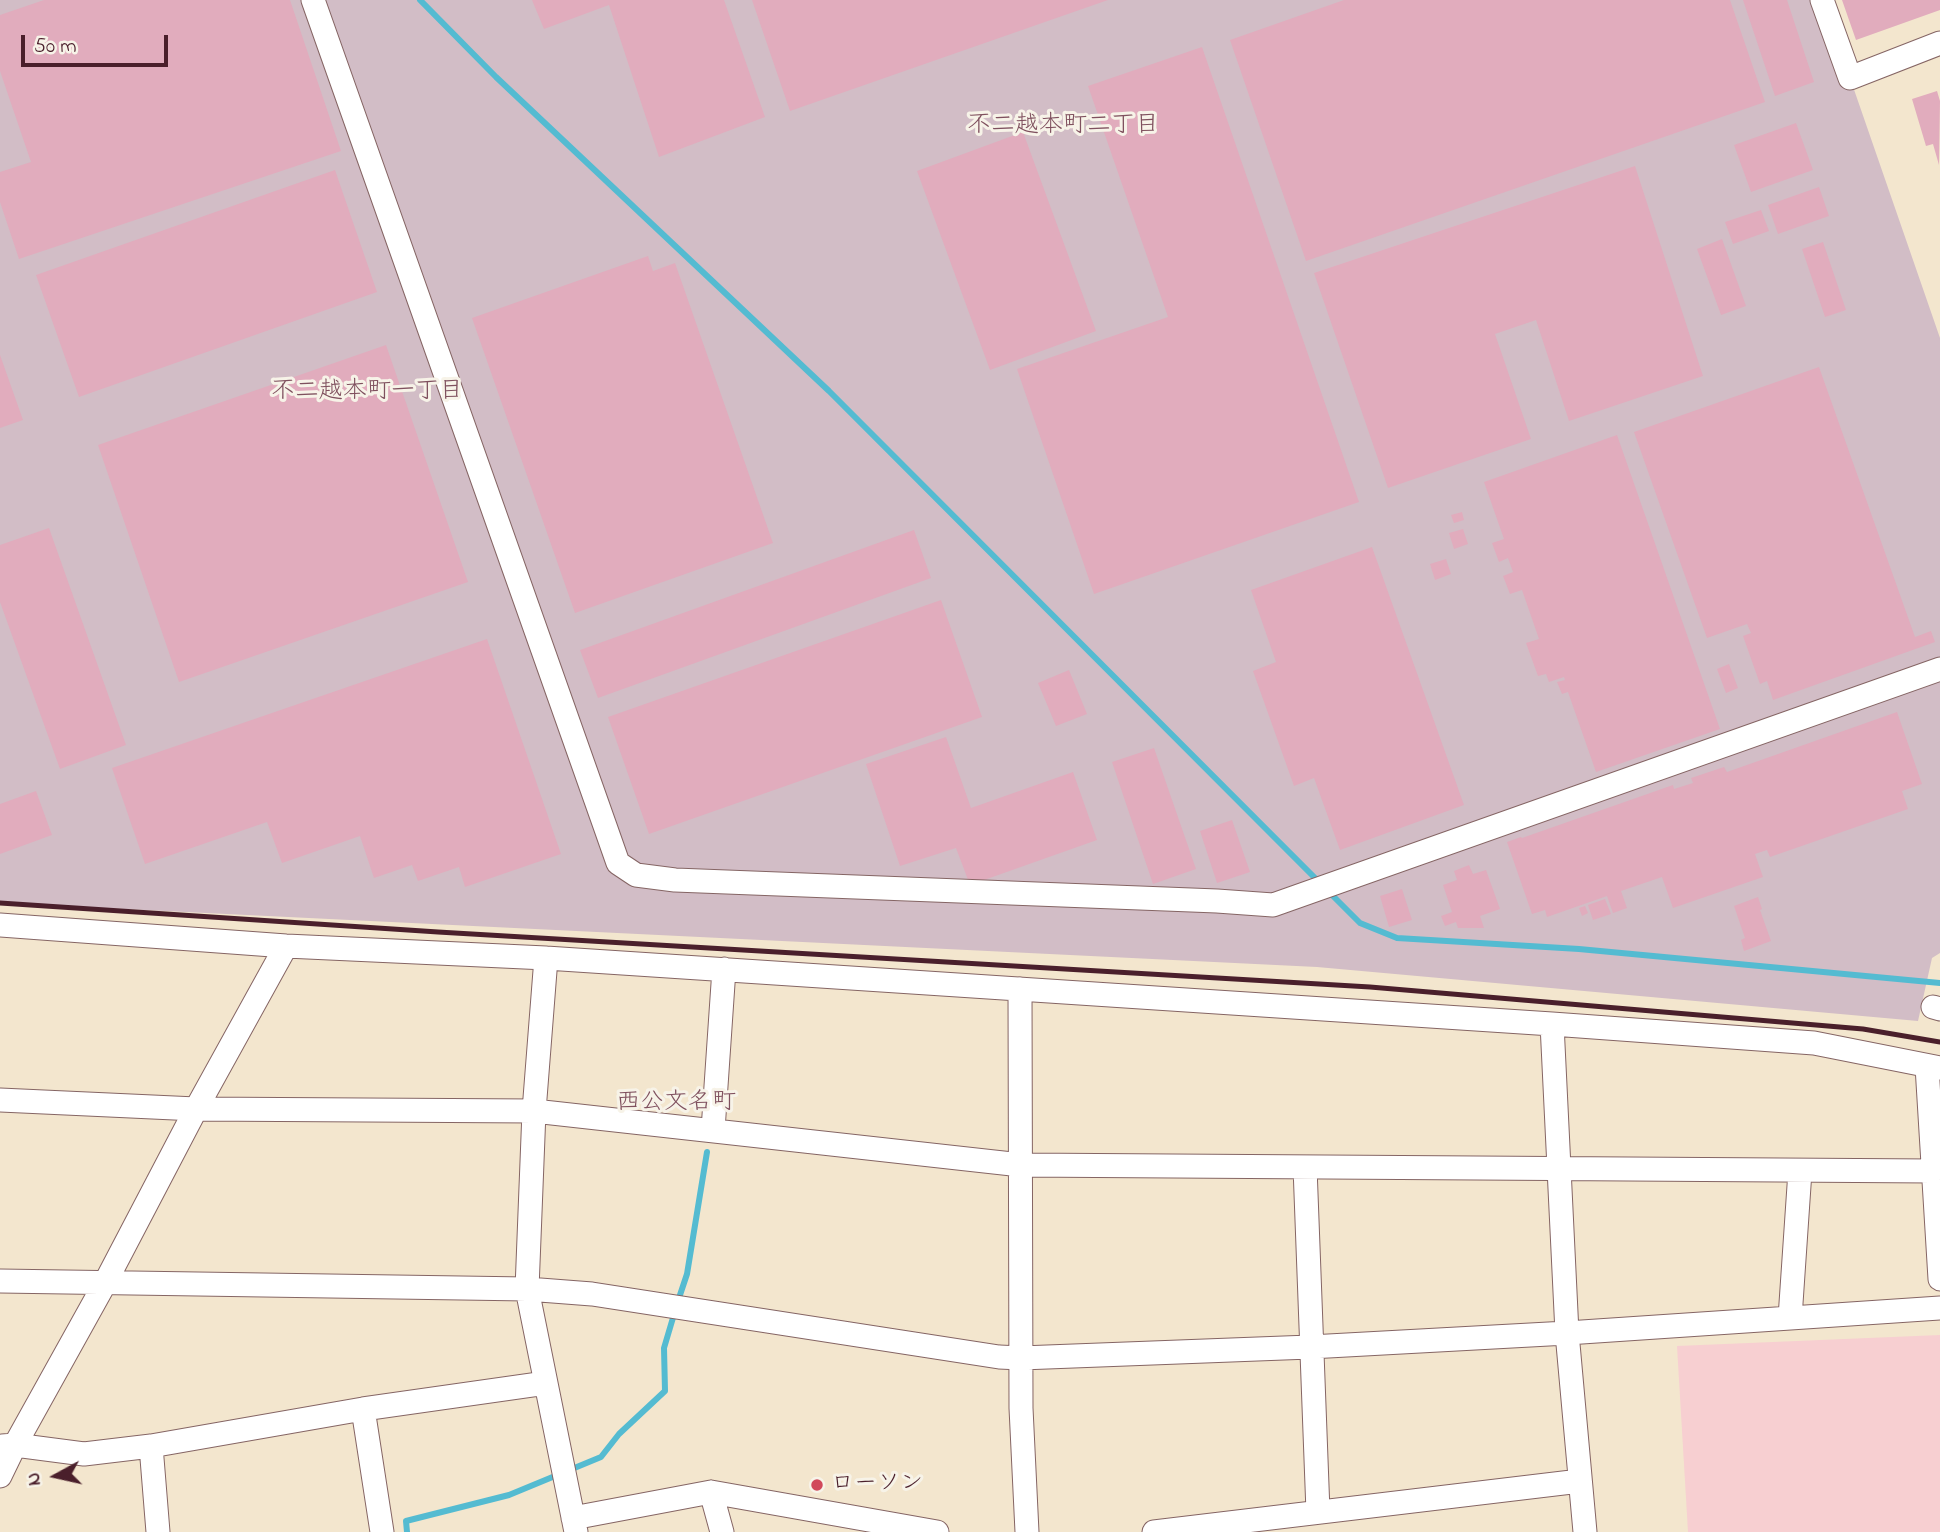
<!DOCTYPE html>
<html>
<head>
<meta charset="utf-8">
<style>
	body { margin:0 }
	#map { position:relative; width:1940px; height:1532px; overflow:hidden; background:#f3e6ce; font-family:"Indie Flower",sans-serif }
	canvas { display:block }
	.north { position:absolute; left:21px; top:1441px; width:70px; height:70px; -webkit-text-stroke:5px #f7f3e8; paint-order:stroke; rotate:262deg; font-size:19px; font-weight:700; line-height:28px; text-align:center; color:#4a1f2b }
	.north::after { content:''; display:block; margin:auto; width:24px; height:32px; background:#4a1f2b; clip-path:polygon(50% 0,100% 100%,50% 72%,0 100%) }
	.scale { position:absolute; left:21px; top:35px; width:147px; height:32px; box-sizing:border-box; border:4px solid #4a1f2b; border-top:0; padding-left:9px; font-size:21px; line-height:24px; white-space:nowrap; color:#4a1f2b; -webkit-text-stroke:5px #f7f3e8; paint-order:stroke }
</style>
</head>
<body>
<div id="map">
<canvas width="1940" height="1532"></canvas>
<div class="north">N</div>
<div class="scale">50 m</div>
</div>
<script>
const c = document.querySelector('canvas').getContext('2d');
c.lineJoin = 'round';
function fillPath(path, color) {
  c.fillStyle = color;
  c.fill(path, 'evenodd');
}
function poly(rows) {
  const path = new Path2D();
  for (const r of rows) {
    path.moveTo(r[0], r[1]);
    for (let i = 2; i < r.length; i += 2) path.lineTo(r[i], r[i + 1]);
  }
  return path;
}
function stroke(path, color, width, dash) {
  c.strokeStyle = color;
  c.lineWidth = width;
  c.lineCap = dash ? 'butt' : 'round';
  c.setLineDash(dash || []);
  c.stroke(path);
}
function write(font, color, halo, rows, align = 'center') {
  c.font = font + ' "Indie Flower","Klee One",sans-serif';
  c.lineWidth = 6;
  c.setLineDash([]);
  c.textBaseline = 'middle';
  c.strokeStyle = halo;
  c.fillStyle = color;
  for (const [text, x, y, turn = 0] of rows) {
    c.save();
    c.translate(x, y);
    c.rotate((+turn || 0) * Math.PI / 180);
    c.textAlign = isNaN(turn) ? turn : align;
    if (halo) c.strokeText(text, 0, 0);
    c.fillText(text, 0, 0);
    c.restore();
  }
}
const built = poly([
	[1940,1335,1940,1532,1688,1532,1677,1346]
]);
const industrial = poly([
	[0,0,1821,0,1850,78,1940,338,1940,953,1932,958,1918,1021,1317,967,0,903]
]);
const stream = poly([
	[420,0,496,77,829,391,1319,882],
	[1327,890,1360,923,1397,938,1579,949,1940,983],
	[678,1301,687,1274,707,1152],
	[407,1532,406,1521,509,1495,601,1457,619,1434,665,1391,664,1348,675,1311]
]);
const building = poly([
	[44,0,290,0,341,151,19,259,0,202,0,172,31,162,0,71,0,15],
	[532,0,724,0,765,117,659,157,609,5,544,29],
	[752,0,1108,0,790,111],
	[1344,0,1730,0,1765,102,1306,261,1230,40],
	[1743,0,1787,0,1814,82,1775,96],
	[1842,0,1940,0,1940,10,1856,40],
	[1202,47,1359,502,1094,594,1017,369,1168,317,1088,86],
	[1937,91,1940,101,1939,165,1933,144,1926,146,1912,99],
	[1796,123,1813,170,1751,192,1734,145],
	[1023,132,1096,331,990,370,917,171],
	[1635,166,1703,376,1569,421,1536,320,1495,334,1531,439,1388,488,1314,273],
	[335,170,377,292,79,397,36,275],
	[1819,187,1829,216,1778,234,1768,205],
	[1761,210,1769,231,1733,244,1725,222],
	[1722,239,1746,306,1721,315,1697,249],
	[1823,242,1846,310,1825,317,1802,249],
	[648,256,653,271,675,263,773,543,575,613,472,318],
	[386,345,468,582,179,682,98,445],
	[0,355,23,420,0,428],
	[1819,367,1915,637,1931,631,1935,642,1773,700,1767,681,1760,684,1743,636,1751,633,1747,624,1707,638,1634,432],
	[1617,435,1720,729,1596,772,1568,692,1562,694,1557,682,1565,680,1564,677,1549,682,1546,674,1538,676,1526,643,1539,639,1522,590,1510,594,1503,576,1513,572,1508,558,1499,562,1492,543,1504,539,1484,482],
	[1462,512,1464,520,1454,523,1451,515],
	[49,528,126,745,60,769,0,602,0,545],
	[1463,529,1468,544,1454,549,1449,533],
	[914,530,931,578,598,698,580,650],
	[1372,547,1464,805,1340,850,1314,778,1294,786,1253,671,1276,662,1251,590],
	[1446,559,1451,574,1435,580,1430,564],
	[941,600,982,717,649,834,608,717],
	[487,639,561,854,465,887,459,867,418,881,412,865,374,878,360,836,282,863,267,822,145,864,112,768],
	[1729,664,1738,688,1726,693,1717,669],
	[1069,670,1087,714,1056,726,1038,683],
	[1897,712,1922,784,1902,791,1908,809,1770,857,1767,850,1755,854,1763,877,1673,908,1662,877,1621,891,1627,908,1613,913,1607,896,1547,917,1545,910,1532,914,1507,842,1521,837,1522,838,1673,785,1674,789,1693,783,1691,778,1724,767,1727,772],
	[946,737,971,808,1073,772,1097,840,970,885,956,848,900,866,866,764],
	[1154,748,1196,869,1153,884,1112,762],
	[36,791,52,835,0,854,0,804],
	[1232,820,1250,872,1217,883,1200,831],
	[1469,865,1473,874,1486,870,1500,909,1480,916,1484,928,1458,928,1456,922,1445,926,1441,916,1452,912,1443,885,1457,880,1454,871],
	[1402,889,1412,920,1389,927,1380,896],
	[1758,897,1762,909,1760,910,1771,941,1744,951,1741,940,1745,938,1734,906],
	[1605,899,1611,914,1593,920,1588,905],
	[1585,906,1588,913,1582,916,1579,908]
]);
const minor = poly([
	[313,0,605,826,618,863,636,875,675,880,1217,901,1273,905,1940,669],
	[1822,0,1850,78,1940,43],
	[0,925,286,946,546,958,1552,1024,1814,1043,1940,1068],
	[546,958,534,1111,527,1289,576,1532],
	[1020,989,1021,1408,1027,1532],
	[1933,1007,1940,1009],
	[1552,1024,1567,1333,1585,1532],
	[1927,1066,1940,1279],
	[0,1100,196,1109,534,1111,1021,1165,1932,1171],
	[713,1130,724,969],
	[1305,1167,1318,1512],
	[0,1281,527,1289,592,1294,999,1357,1021,1358,1310,1347,1567,1333,1940,1308],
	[1790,1318,1800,1171],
	[363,1409,382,1532],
	[2,1446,15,1445,84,1454,151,1446,363,1409,546,1383],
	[151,1446,158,1532],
	[0,1476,15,1445,105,1283,196,1109,286,946],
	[711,1492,722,1532],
	[573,1518,711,1492,937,1532],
	[1154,1532,1580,1481]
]);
const rail = poly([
	[0,903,438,932,1370,987,1863,1029,1940,1042]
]);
const markers = [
	[817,1485,7,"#d1495b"]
];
const poiNames = [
	["ローソン",831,1485]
];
const neighbourhoodNames = [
	["不二越本町二丁目",1063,127],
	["不二越本町一丁目",367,393],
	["西公文名町",676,1104]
];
fillPath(built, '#f7cfd1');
fillPath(industrial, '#d2bdc6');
stroke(stream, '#54bbd1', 6);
fillPath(building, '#e1acbd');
stroke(minor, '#856564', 25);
stroke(minor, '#fff', 23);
stroke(rail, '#4a1f2b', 5);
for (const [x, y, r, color] of markers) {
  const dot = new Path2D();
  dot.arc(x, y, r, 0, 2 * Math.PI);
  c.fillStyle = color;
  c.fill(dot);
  stroke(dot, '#f7f3e8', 2.5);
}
write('23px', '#4a1f2b', '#f7f3e8', poiNames, 'left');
write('24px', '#7f505e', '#f7f3e8', neighbourhoodNames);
</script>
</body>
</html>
